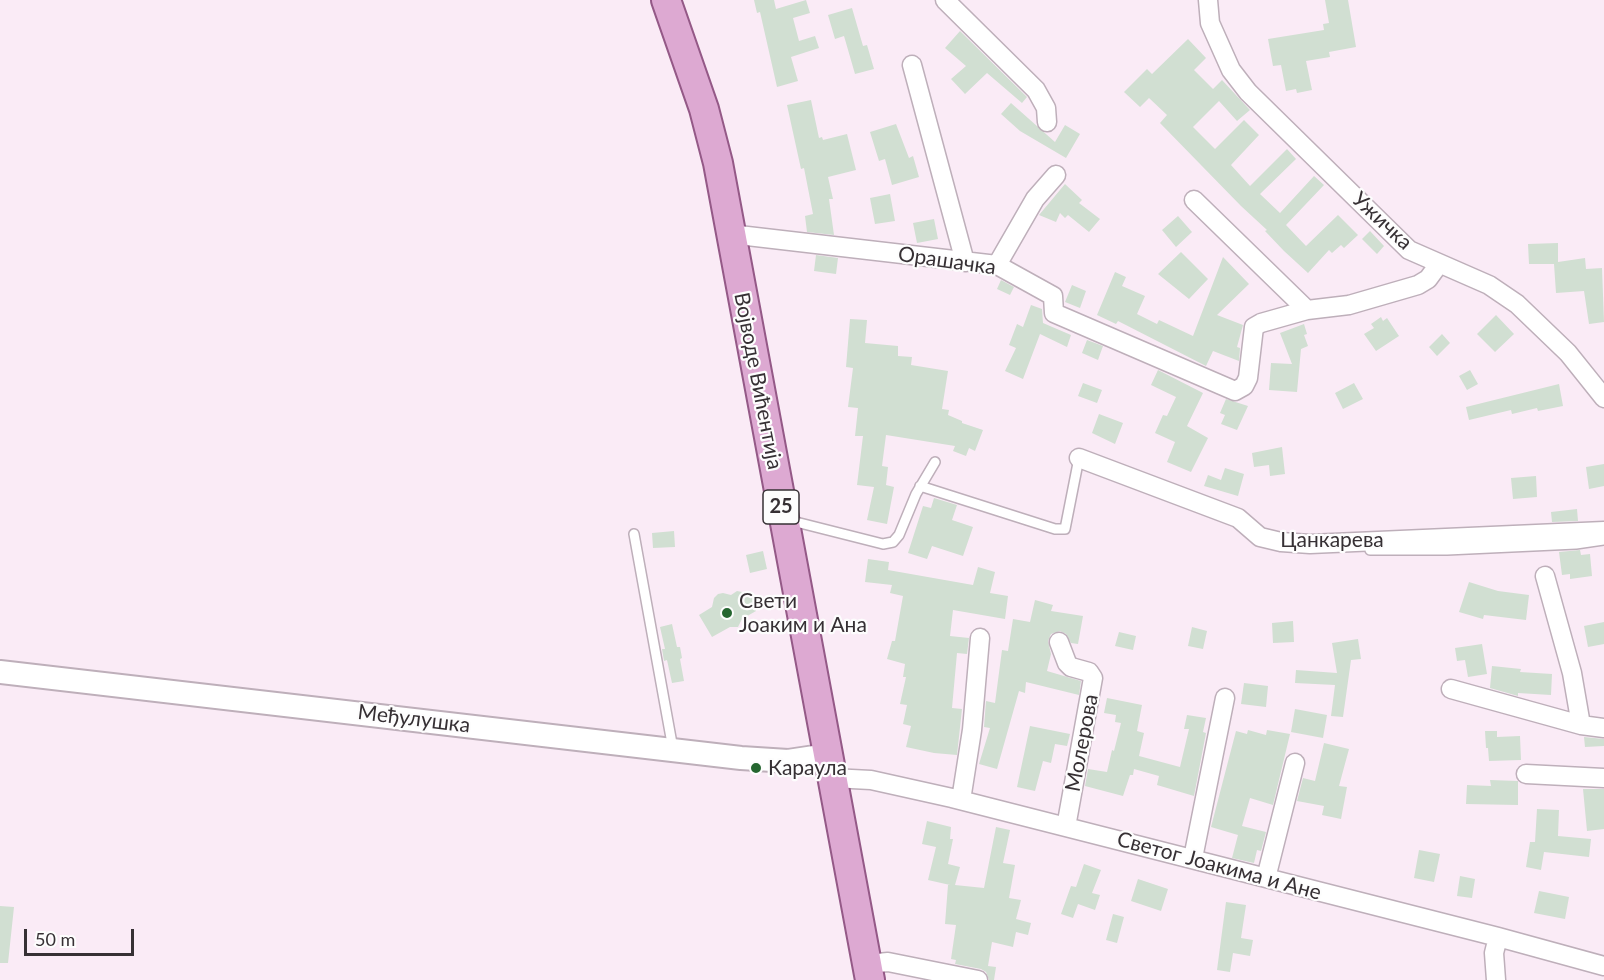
<!DOCTYPE html>
<html>
<head>
<meta charset="utf-8">
<style>
	body { margin:0 }
	#map { position:relative; width:1604px; height:980px; overflow:hidden; background:#faebf6; font-family:Lato,sans-serif }
	canvas { display:block }
	.scale { position:absolute; left:24px; top:929px; width:110px; height:27px; box-sizing:border-box; border:3px solid #363034; border-top:0; padding-left:8px; font-size:18px; line-height:21px; white-space:nowrap; color:#363034; -webkit-text-stroke:4px #fdfdfd; paint-order:stroke }
</style>
</head>
<body>
<div id="map">
<canvas width="1604" height="980"></canvas>
<div class="scale">50 m</div>
</div>
<script>
const c = document.querySelector('canvas').getContext('2d');
c.lineJoin = 'round';
function fillPath(path, color) {
  c.fillStyle = color;
  c.fill(path, 'evenodd');
}
function poly(rows) {
  const path = new Path2D();
  for (const r of rows) {
    path.moveTo(r[0], r[1]);
    for (let i = 2; i < r.length; i += 2) path.lineTo(r[i], r[i + 1]);
  }
  return path;
}
function stroke(path, color, width, dash) {
  c.strokeStyle = color;
  c.lineWidth = width;
  c.lineCap = dash ? 'butt' : 'round';
  c.setLineDash(dash || []);
  c.stroke(path);
}
function write(font, color, halo, rows, align = 'center') {
  c.font = font + ' Lato,sans-serif';
  c.lineWidth = 4.5;
  c.setLineDash([]);
  c.textBaseline = 'middle';
  c.strokeStyle = halo;
  c.fillStyle = color;
  for (const [text, x, y, turn = 0] of rows) {
    c.save();
    c.translate(x, y);
    c.rotate((+turn || 0) * Math.PI / 180);
    c.textAlign = isNaN(turn) ? turn : align;
    if (halo) c.strokeText(text, 0, 0);
    c.fillText(text, 0, 0);
    c.restore();
  }
}
const building = poly([
	[754,0,774,0,776,9,806,0,810,13,793,18,799,41,815,36,819,48,791,57,798,81,777,87,760,12,757,13],
	[1325,0,1348,0,1356,47,1329,52,1330,57,1306,61,1312,90,1297,93,1296,89,1286,91,1281,65,1273,66,1268,39,1324,30,1323,24,1329,23],
	[852,8,863,46,867,45,874,69,855,74,844,36,835,39,828,15],
	[960,31,1027,97,1022,103,987,73,965,94,951,79,966,66,945,48],
	[1188,39,1206,58,1194,70,1213,89,1222,80,1250,110,1237,121,1219,101,1193,127,1215,149,1244,120,1259,135,1231,165,1250,186,1287,149,1296,159,1260,194,1280,213,1314,176,1324,185,1286,225,1306,246,1338,215,1358,235,1344,248,1341,245,1332,253,1329,250,1308,273,1284,251,1265,231,1267,230,1241,206,1160,123,1167,115,1149,98,1140,107,1124,92,1147,69,1152,74],
	[811,100,819,138,822,137,823,140,847,134,856,170,828,177,833,199,829,199,834,235,807,232,805,216,813,214,804,168,801,169,787,105],
	[1011,103,1055,142,1065,125,1080,134,1066,158,1020,131,1001,114],
	[896,124,909,158,913,156,919,177,892,185,885,159,879,161,870,132],
	[1065,184,1082,200,1079,203,1100,219,1089,232,1068,215,1065,218,1060,213,1056,222,1039,215],
	[890,194,895,221,875,224,870,198],
	[1178,216,1192,232,1176,247,1162,230],
	[934,219,938,239,917,243,913,223],
	[1370,231,1384,246,1377,254,1362,239],
	[1558,243,1558,262,1585,258,1586,269,1602,268,1604,322,1589,324,1584,291,1556,293,1554,264,1529,264,1528,244],
	[1181,252,1208,279,1189,299,1158,274],
	[816,255,838,258,836,274,814,271],
	[1223,257,1249,284,1217,315,1243,325,1237,347,1240,348,1239,361,1213,351,1206,366,1118,321,1116,324,1097,315,1115,272,1126,277,1122,286,1145,296,1137,314,1157,324,1159,320,1193,336],
	[1001,280,1014,287,1010,295,997,289],
	[1072,285,1086,291,1080,308,1065,302],
	[1031,305,1042,309,1043,323,1071,335,1067,347,1040,334,1023,379,1005,371,1016,348,1009,345,1017,324,1023,327],
	[1496,315,1514,334,1495,352,1477,334],
	[1381,317,1383,321,1387,318,1399,336,1376,351,1364,334,1374,328,1371,324],
	[850,319,867,320,865,343,898,346,898,356,912,357,911,365,948,371,942,409,949,410,948,415,962,421,962,423,983,430,975,451,969,448,966,456,953,451,955,446,886,435,882,466,888,467,886,485,894,487,887,524,867,520,874,487,857,485,863,436,855,436,858,408,848,407,853,368,846,367],
	[1304,324,1307,334,1304,335,1308,346,1301,349,1297,392,1269,390,1271,363,1292,364,1280,333],
	[1442,334,1450,343,1437,356,1429,347],
	[1087,340,1103,346,1098,360,1082,353],
	[1158,370,1203,393,1187,426,1208,438,1191,472,1167,462,1175,442,1155,433,1163,415,1167,416,1176,397,1151,385],
	[1470,370,1478,384,1467,390,1459,376],
	[1083,383,1102,390,1097,403,1078,396],
	[1354,383,1363,399,1343,409,1335,393],
	[1559,384,1563,406,1538,411,1537,408,1512,414,1511,410,1469,420,1466,407],
	[1226,399,1248,406,1237,430,1221,424,1225,415,1220,413],
	[1099,414,1123,423,1115,444,1092,433],
	[1282,447,1285,474,1270,476,1269,465,1254,467,1252,453],
	[1604,464,1604,486,1589,489,1586,467],
	[1225,468,1244,474,1238,496,1204,486,1208,475,1221,480],
	[1536,476,1537,497,1513,499,1511,478],
	[934,498,957,505,952,520,973,527,963,556,932,546,927,559,908,553,923,506,931,508],
	[1577,509,1578,521,1552,522,1551,512],
	[674,531,675,547,653,548,652,533],
	[1580,550,1581,555,1590,554,1592,576,1570,579,1570,574,1562,575,1559,552],
	[763,551,767,569,750,573,746,555],
	[868,559,889,562,888,570,973,585,978,567,995,572,990,593,1008,596,1005,619,953,610,950,636,969,638,967,654,957,653,952,708,962,709,957,755,934,753,906,747,911,726,903,724,907,705,900,704,906,677,903,677,905,664,887,659,892,641,895,641,903,596,890,593,892,585,865,582],
	[1469,582,1498,591,1529,595,1526,620,1484,615,1483,619,1459,612],
	[737,591,752,594,754,598,753,606,756,611,742,619,738,627,730,627,712,637,699,615,712,607,714,598,718,594,723,593,731,595],
	[1035,600,1053,605,1051,611,1083,616,1078,644,1071,643,1066,634,1060,631,1051,634,1048,641,1051,654,1047,671,1081,681,1079,695,1026,682,1025,693,1019,691,997,769,979,764,990,728,984,727,986,701,995,703,1002,650,1008,651,1013,619,1030,622],
	[1293,621,1294,642,1273,643,1272,623],
	[1604,622,1604,644,1588,647,1584,626],
	[672,624,677,647,680,647,682,658,680,659,684,681,672,683,667,660,664,661,662,649,665,649,660,627],
	[1192,627,1207,631,1203,649,1188,646],
	[1119,632,1136,636,1133,650,1115,646],
	[1358,639,1361,659,1351,660,1343,717,1331,716,1335,685,1295,683,1296,670,1337,673,1332,643],
	[1482,644,1487,674,1468,677,1465,660,1457,661,1455,648],
	[1492,666,1521,669,1520,672,1552,674,1551,695,1518,693,1518,696,1490,688],
	[1244,683,1268,686,1266,707,1241,704],
	[1107,698,1142,705,1137,731,1144,733,1139,756,1180,767,1189,729,1184,729,1187,715,1206,718,1203,732,1206,733,1194,796,1157,785,1159,776,1134,769,1133,775,1130,775,1123,796,1085,786,1088,769,1107,772,1112,750,1114,751,1121,723,1115,722,1116,715,1104,713],
	[1295,709,1327,715,1323,738,1291,732],
	[1030,726,1070,734,1067,746,1055,744,1051,763,1043,761,1035,791,1017,787],
	[1248,730,1266,735,1267,730,1290,734,1273,805,1250,798,1242,826,1266,832,1261,851,1257,850,1254,863,1232,858,1238,835,1211,827,1236,731,1247,734],
	[1485,731,1497,731,1497,737,1520,736,1521,760,1489,761,1488,748,1486,748],
	[1584,737,1604,739,1604,746,1585,747],
	[1324,743,1349,749,1339,786,1347,787,1341,819,1322,815,1324,806,1297,801,1303,778,1315,781],
	[1490,780,1518,781,1518,805,1466,804,1467,785,1491,786],
	[1583,789,1604,789,1604,829,1587,831],
	[1537,809,1559,810,1558,836,1591,839,1589,857,1544,852,1541,870,1526,867,1530,842,1535,842],
	[927,821,951,827,950,839,953,839,948,864,960,867,955,885,984,888,996,827,1010,830,1003,863,1015,865,1009,898,1021,900,1016,919,1031,923,1028,935,1016,932,1013,947,992,942,988,966,996,967,994,980,989,980,986,972,981,969,955,964,956,960,951,959,956,925,945,924,948,885,950,885,928,880,936,847,922,844],
	[1419,850,1440,854,1434,882,1414,878],
	[1084,864,1101,870,1092,893,1100,895,1095,910,1078,904,1073,918,1061,914,1071,886,1076,887],
	[1460,876,1475,879,1472,898,1457,896],
	[1138,879,1168,889,1161,911,1131,901],
	[1539,891,1569,897,1565,919,1534,913],
	[1226,902,1246,905,1241,938,1253,940,1250,956,1233,953,1230,972,1217,970],
	[0,906,14,907,8,963,0,963],
	[1113,914,1124,917,1117,943,1106,940]
]);
const service = poly([
	[920,486,1055,529,1065,529,1079,458],
	[788,520,883,544,893,542,899,535,916,494,935,462],
	[634,534,673,749],
	[1370,550,1447,550,1576,544,1604,540]
]);
const minor = poly([
	[945,0,1036,90,1046,108,1047,122],
	[1208,0,1210,23,1231,70,1248,92,1409,250,1489,285,1517,304,1568,353,1604,398],
	[912,65,965,262],
	[1194,200,1307,310],
	[730,234,997,265,1053,296,1054,313,1235,391,1244,386,1248,378,1254,327,1261,323,1307,310,1349,305,1418,285,1428,279,1439,264],
	[997,265,1035,199,1056,175],
	[1079,458,1238,518,1260,537,1281,542,1310,544,1604,531],
	[1545,576,1572,673,1581,725],
	[1059,642,1067,663,1071,667,1089,672,1093,678,1066,827],
	[1451,689,1581,725,1604,728],
	[1526,774,1604,778],
	[832,778,871,780,952,798,1498,937,1604,966],
	[961,800,972,730,980,638],
	[1193,858,1225,698],
	[1266,878,1295,763],
	[867,964,888,962,978,980],
	[1496,980,1494,953,1498,937]
]);
const tertiary = poly([
	[0,672,741,758,788,761,828,755]
]);
const primary = poly([
	[666,0,704,109,718,163,870,980]
]);
const markers = [
	[727,613,6,"#256630"],
	[756,768,6,"#256630"]
];
const shields = [
	[781,507,36]
];
const shieldNames = [
	["25",781,507]
];
const streetNames = [
	["Ужичка",1382,221,43],
	["Орашачка",947,261,8],
	["Војводе Вићентија",758,381,79],
	["Цанкарева",1332,540],
	["Међулушка",414,719,7],
	["Молерова",1082,743,-79],
	["Светог Јоакима и Ане",1219,866,15]
];
const poiNames = [
	["Свети",739,601],
	["Јоаким и Ана",739,625],
	["Караула",768,768]
];
fillPath(building, '#d1dfd2');
stroke(service, '#beafba', 12);
stroke(minor, '#beafba', 21);
stroke(tertiary, '#beafba', 26);
stroke(primary, '#945987', 32);
stroke(service, '#fff', 9);
stroke(minor, '#fff', 18);
stroke(tertiary, '#fff', 22);
stroke(primary, '#dda9d2', 28);
for (const [x, y, r, color] of markers) {
  const dot = new Path2D();
  dot.arc(x, y, r, 0, 2 * Math.PI);
  c.fillStyle = color;
  c.fill(dot);
  stroke(dot, '#fdfdfd', 2);
}
for (const [x, y, w] of shields) {
  const box = new Path2D();
  box.roundRect(x - w / 2, y - 17, w, 34, 4.5);
  c.fillStyle = '#fdfdfd';
  c.fill(box);
  stroke(box, '#363034', 1.5);
}
write('bold 20px', '#363034', null, shieldNames);
write('21px', '#363034', '#fdfdfd', streetNames);
write('21px', '#363034', '#fdfdfd', poiNames, 'left');
</script>
</body>
</html>
